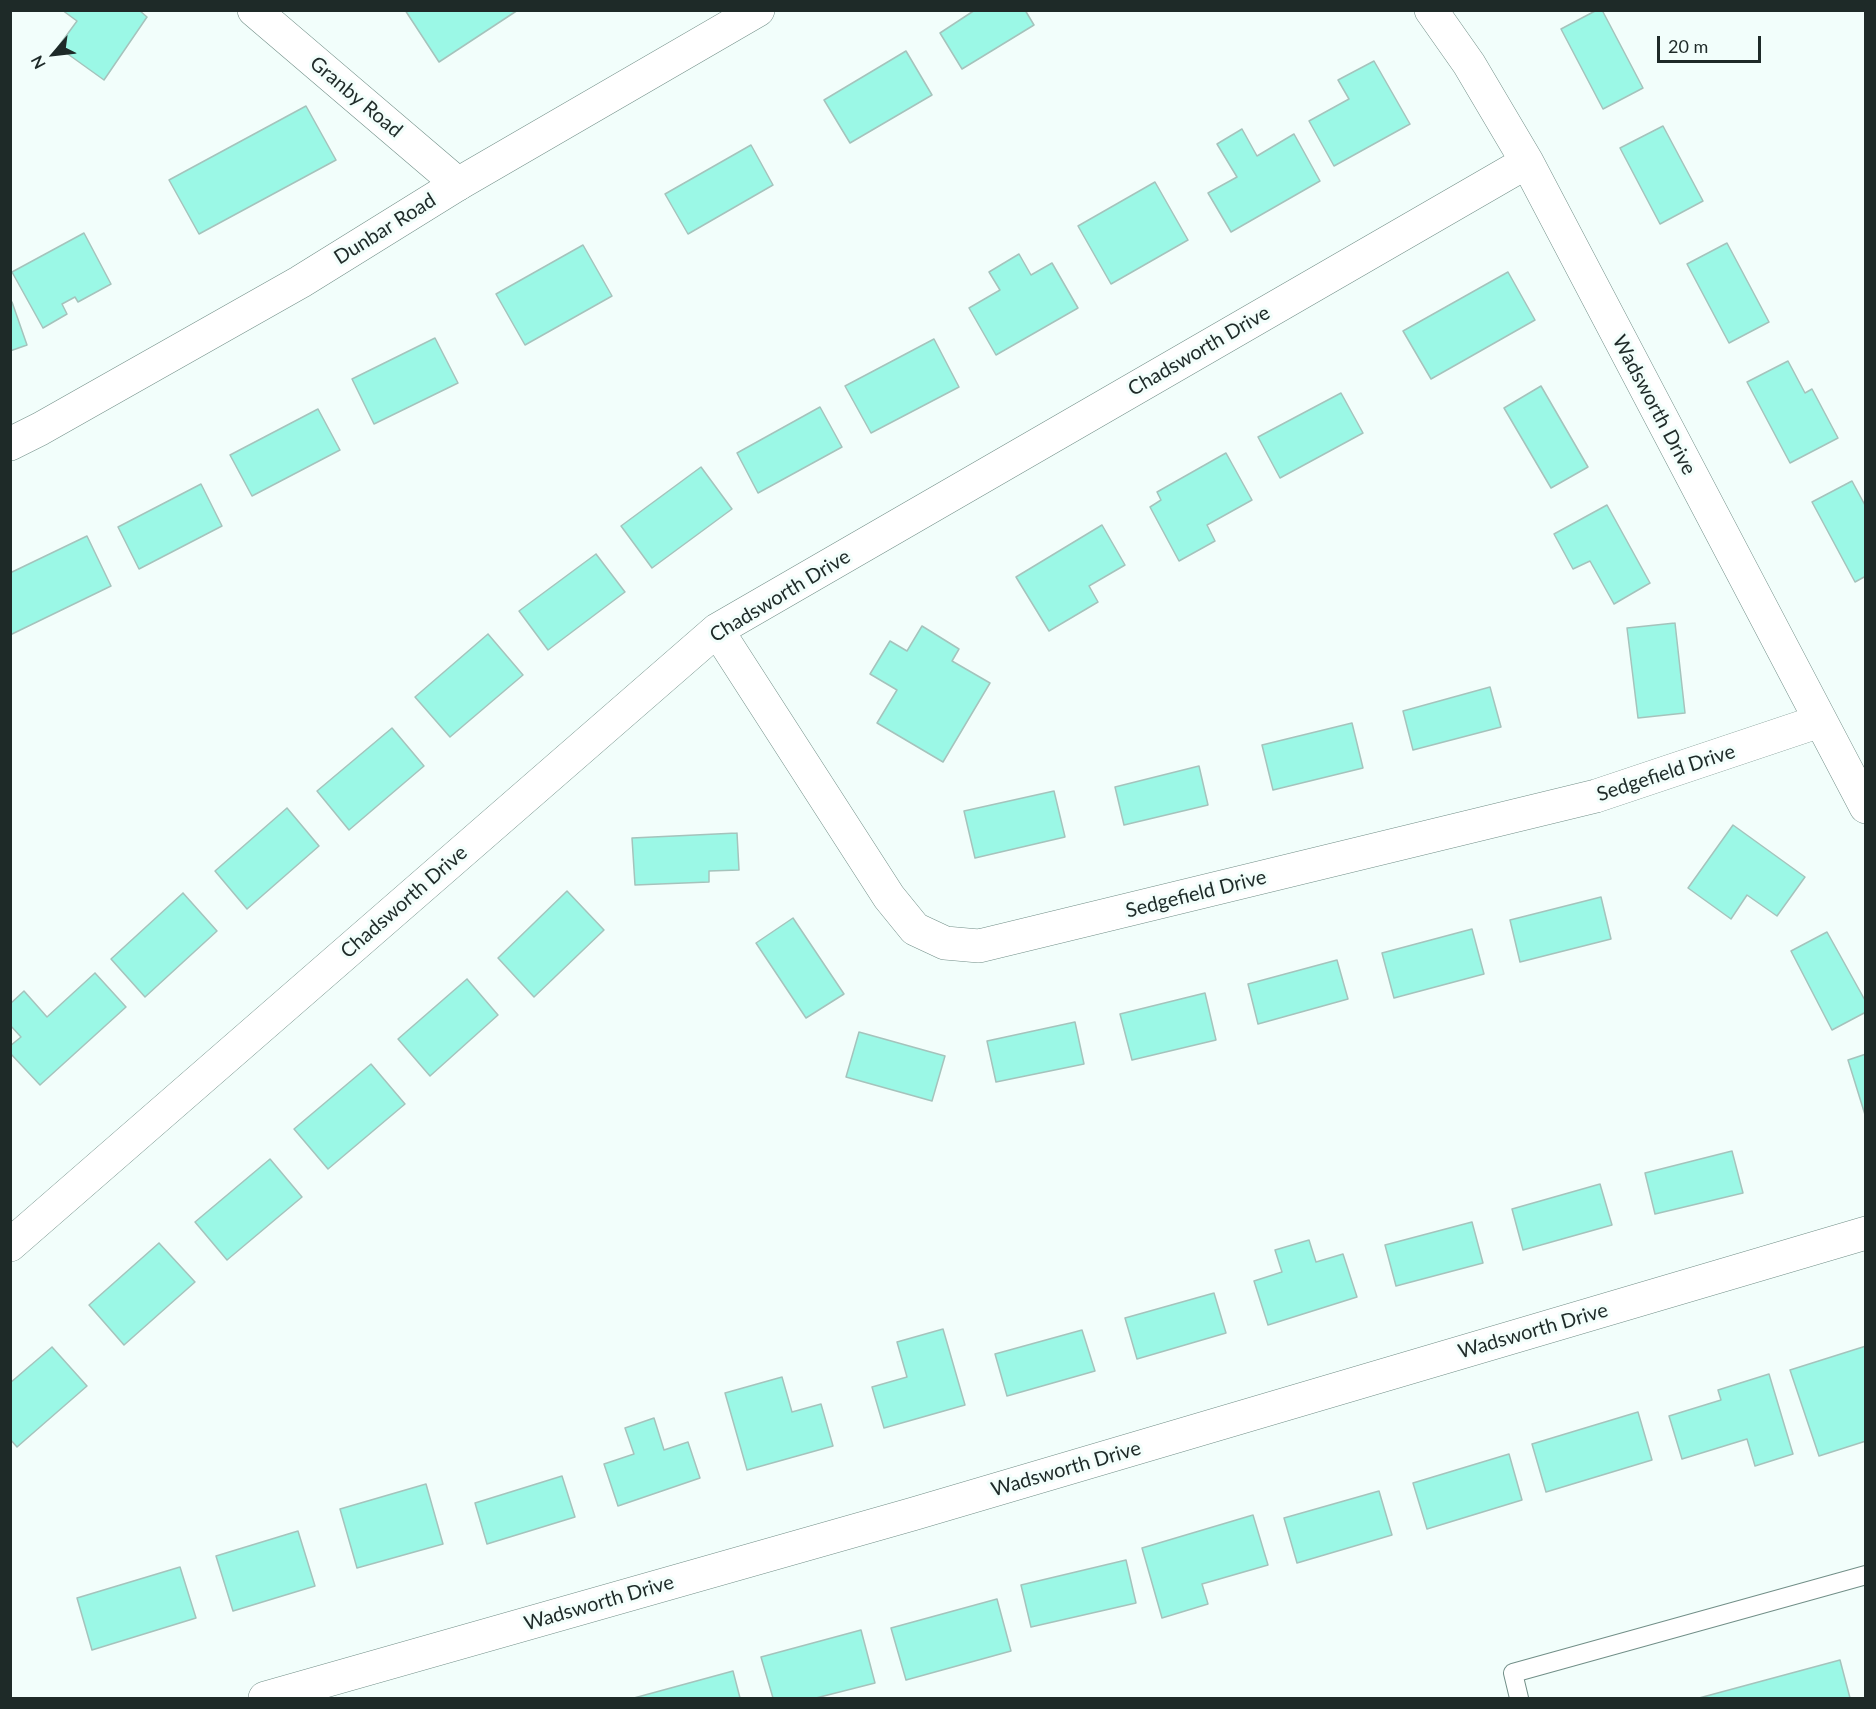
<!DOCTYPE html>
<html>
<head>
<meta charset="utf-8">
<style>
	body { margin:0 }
	#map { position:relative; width:1876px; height:1709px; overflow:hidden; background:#f2fefb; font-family:Lato,sans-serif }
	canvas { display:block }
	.frame { position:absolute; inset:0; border:12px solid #1e2a28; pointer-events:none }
	.north { position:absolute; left:24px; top:24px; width:60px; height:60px; -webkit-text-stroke:4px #f2fefb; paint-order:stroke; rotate:242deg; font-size:16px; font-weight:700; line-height:24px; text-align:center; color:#1e2a28 }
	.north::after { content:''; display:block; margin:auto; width:21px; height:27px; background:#1e2a28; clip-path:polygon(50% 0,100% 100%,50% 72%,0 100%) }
	.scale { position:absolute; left:1657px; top:36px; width:104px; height:27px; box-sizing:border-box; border:3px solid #1e2a28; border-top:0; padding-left:8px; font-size:18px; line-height:21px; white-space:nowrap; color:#1e2a28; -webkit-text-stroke:4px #f2fefb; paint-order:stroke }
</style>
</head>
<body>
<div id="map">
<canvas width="1876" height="1709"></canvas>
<div class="frame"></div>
<div class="north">N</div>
<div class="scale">20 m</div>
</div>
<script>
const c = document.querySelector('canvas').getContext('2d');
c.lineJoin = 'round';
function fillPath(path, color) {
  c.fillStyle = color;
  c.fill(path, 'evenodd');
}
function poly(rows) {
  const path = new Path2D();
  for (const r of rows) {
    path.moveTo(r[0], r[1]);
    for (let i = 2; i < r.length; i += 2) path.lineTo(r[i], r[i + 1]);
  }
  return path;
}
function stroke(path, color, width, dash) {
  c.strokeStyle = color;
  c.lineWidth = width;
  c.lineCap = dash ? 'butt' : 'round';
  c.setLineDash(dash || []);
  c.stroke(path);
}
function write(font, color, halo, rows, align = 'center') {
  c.font = font + ' Lato,sans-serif';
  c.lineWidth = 6;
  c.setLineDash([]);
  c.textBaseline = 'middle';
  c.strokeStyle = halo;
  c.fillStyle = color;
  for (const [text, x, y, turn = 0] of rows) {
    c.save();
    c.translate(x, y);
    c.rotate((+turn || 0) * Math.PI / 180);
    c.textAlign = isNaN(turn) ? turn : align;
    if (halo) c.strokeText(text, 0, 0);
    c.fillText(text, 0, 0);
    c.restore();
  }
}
const building = poly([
	[62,10,139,10,147,17,104,80,58,47,77,21,62,10],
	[405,10,518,10,439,62,405,10],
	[975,10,1025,10,1034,25,962,69,940,33,975,10],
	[1597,10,1602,10,1643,88,1603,109,1561,29,1597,10],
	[906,51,932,95,850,143,824,100,906,51],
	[1374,61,1410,124,1334,166,1309,121,1349,99,1338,80,1374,61],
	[306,106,336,160,199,234,169,180,306,106],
	[1663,126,1703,201,1660,224,1620,148,1663,126],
	[1242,129,1257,156,1294,134,1320,181,1231,232,1208,193,1237,177,1217,144,1242,129],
	[751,145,773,185,688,234,665,194,751,145],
	[1155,182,1188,240,1111,284,1078,226,1155,182],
	[84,233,111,284,78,302,75,297,62,304,67,314,43,328,12,272,84,233],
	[1727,243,1769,322,1729,343,1687,264,1727,243],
	[583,245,612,296,525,345,496,294,583,245],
	[1019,254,1031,275,1052,263,1078,308,996,355,969,308,1000,290,989,272,1019,254],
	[1508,272,1535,320,1431,379,1403,331,1508,272],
	[12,302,27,345,10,351,10,303,12,302],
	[435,338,458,383,374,424,352,379,435,338],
	[934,339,959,387,871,433,845,386,934,339],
	[1788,361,1805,393,1812,389,1838,438,1790,463,1747,382,1788,361],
	[1541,386,1588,467,1551,488,1504,408,1541,386],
	[1341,393,1363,433,1280,478,1258,437,1341,393],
	[820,407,842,447,758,493,737,453,820,407],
	[318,409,340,450,252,496,230,455,318,409],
	[1226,453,1252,500,1207,525,1215,541,1179,561,1150,507,1161,500,1157,492,1226,453],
	[701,467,732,509,652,568,621,526,701,467],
	[1852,481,1866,507,1866,576,1855,582,1812,502,1852,481],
	[201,484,222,526,139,569,118,527,201,484],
	[1607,505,1650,583,1614,604,1590,561,1573,569,1554,534,1607,505],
	[1102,525,1125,565,1089,586,1098,602,1049,631,1016,577,1102,525],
	[87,536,111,586,10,635,10,573,87,536],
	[596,554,625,592,548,650,519,611,596,554],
	[1675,623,1685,713,1638,718,1627,628,1675,623],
	[922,626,959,649,952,661,990,683,943,762,877,723,897,690,870,674,890,641,907,651,922,626],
	[488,634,523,675,450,737,415,697,488,634],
	[1490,687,1501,727,1413,750,1403,711,1490,687],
	[1352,723,1363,768,1273,790,1262,745,1352,723],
	[392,728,424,766,349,830,317,791,392,728],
	[1199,766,1208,805,1124,825,1115,787,1199,766],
	[1054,791,1065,837,975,858,964,811,1054,791],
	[287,808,319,846,247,909,215,871,287,808],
	[1733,825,1805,877,1777,916,1747,895,1731,919,1688,888,1733,825],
	[737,833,739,870,709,871,709,882,635,885,632,838,737,833],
	[567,891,604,930,534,997,498,958,567,891],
	[183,893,217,931,145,997,111,959,183,893],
	[1601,897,1611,939,1520,962,1510,920,1601,897],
	[793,918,844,994,806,1018,756,943,793,918],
	[1472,929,1484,974,1394,998,1382,953,1472,929],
	[1827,932,1866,1002,1866,1012,1832,1030,1791,951,1827,932],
	[1337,960,1348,999,1258,1024,1248,984,1337,960],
	[95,973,126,1007,40,1085,10,1053,10,1046,21,1037,10,1025,10,1004,24,991,47,1017,95,973],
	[467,979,498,1015,430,1076,398,1039,467,979],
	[1205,993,1216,1040,1132,1060,1120,1014,1205,993],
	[1075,1022,1084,1064,996,1082,987,1041,1075,1022],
	[859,1032,945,1056,932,1101,846,1077,859,1032],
	[1866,1054,1866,1118,1848,1060,1866,1054],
	[371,1064,405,1104,328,1169,294,1129,371,1064],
	[1732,1151,1743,1193,1655,1214,1645,1173,1732,1151],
	[270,1159,302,1197,227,1260,195,1222,270,1159],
	[1600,1184,1612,1225,1523,1250,1512,1209,1600,1184],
	[1472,1222,1483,1263,1396,1286,1385,1245,1472,1222],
	[1309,1240,1316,1262,1343,1254,1357,1297,1268,1325,1254,1281,1282,1272,1275,1250,1309,1240],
	[159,1243,195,1282,124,1345,89,1305,159,1243],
	[1214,1293,1226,1333,1137,1359,1125,1318,1214,1293],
	[943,1329,965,1405,884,1428,872,1387,907,1377,897,1342,943,1329],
	[1082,1330,1095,1371,1007,1396,995,1354,1082,1330],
	[1866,1346,1866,1441,1819,1456,1790,1370,1866,1346],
	[52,1347,87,1386,17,1447,10,1439,10,1383,52,1347],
	[1769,1374,1793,1454,1755,1466,1747,1439,1682,1459,1669,1416,1721,1400,1718,1390,1769,1374],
	[782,1377,792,1412,821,1404,833,1446,747,1470,725,1393,782,1377],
	[1638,1412,1652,1460,1546,1492,1532,1444,1638,1412],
	[654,1418,664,1450,688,1442,700,1478,618,1506,604,1464,634,1454,625,1428,654,1418],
	[1509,1454,1522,1500,1427,1529,1413,1483,1509,1454],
	[562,1476,575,1517,487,1544,475,1503,562,1476],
	[426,1484,443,1544,357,1568,340,1509,426,1484],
	[1379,1491,1392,1535,1297,1563,1284,1518,1379,1491],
	[1253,1515,1268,1565,1202,1584,1208,1604,1162,1618,1142,1548,1253,1515],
	[298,1531,315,1586,233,1611,216,1556,298,1531],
	[1126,1560,1136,1603,1031,1627,1021,1585,1126,1560],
	[180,1567,196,1618,92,1650,77,1598,180,1567],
	[997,1599,1011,1651,906,1680,891,1628,997,1599],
	[861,1630,875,1683,816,1698,773,1698,761,1657,861,1630],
	[1840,1660,1850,1698,1699,1698,1840,1660],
	[733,1671,740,1698,634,1698,733,1671]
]);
const service = poly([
	[1519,1698,1513,1673,1866,1575]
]);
const minor = poly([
	[254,10,458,184],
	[1431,10,1469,64,1527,162,1866,807],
	[717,630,889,897,915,929,945,943,979,946,1596,796,1820,721],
	[10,1245,717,630,1527,162],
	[265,1698,913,1514,1866,1233]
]);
const tertiary = poly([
	[10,444,40,429,300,282,458,184,758,10]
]);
const streetNames = [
	["Granby Road",356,97,40],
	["Dunbar Road",385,229,-32],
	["Chadsworth Drive",1199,351,-30],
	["Wadsworth Drive",1654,405,62],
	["Chadsworth Drive",780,596,-31],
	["Sedgefield Drive",1666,773,-18],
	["Sedgefield Drive",1196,894,-14],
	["Chadsworth Drive",404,902,-41],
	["Wadsworth Drive",1533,1331,-16],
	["Wadsworth Drive",1066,1469,-16],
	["Wadsworth Drive",599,1603,-16]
];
fillPath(building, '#9bf8e6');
stroke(building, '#a5c3bc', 1.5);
stroke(service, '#728f88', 20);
stroke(minor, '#728f88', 34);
stroke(tertiary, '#728f88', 34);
stroke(service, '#fff', 18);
stroke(minor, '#fff', 33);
stroke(tertiary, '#fff', 33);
write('20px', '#1e2a28', '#f2fefb', streetNames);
</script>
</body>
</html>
